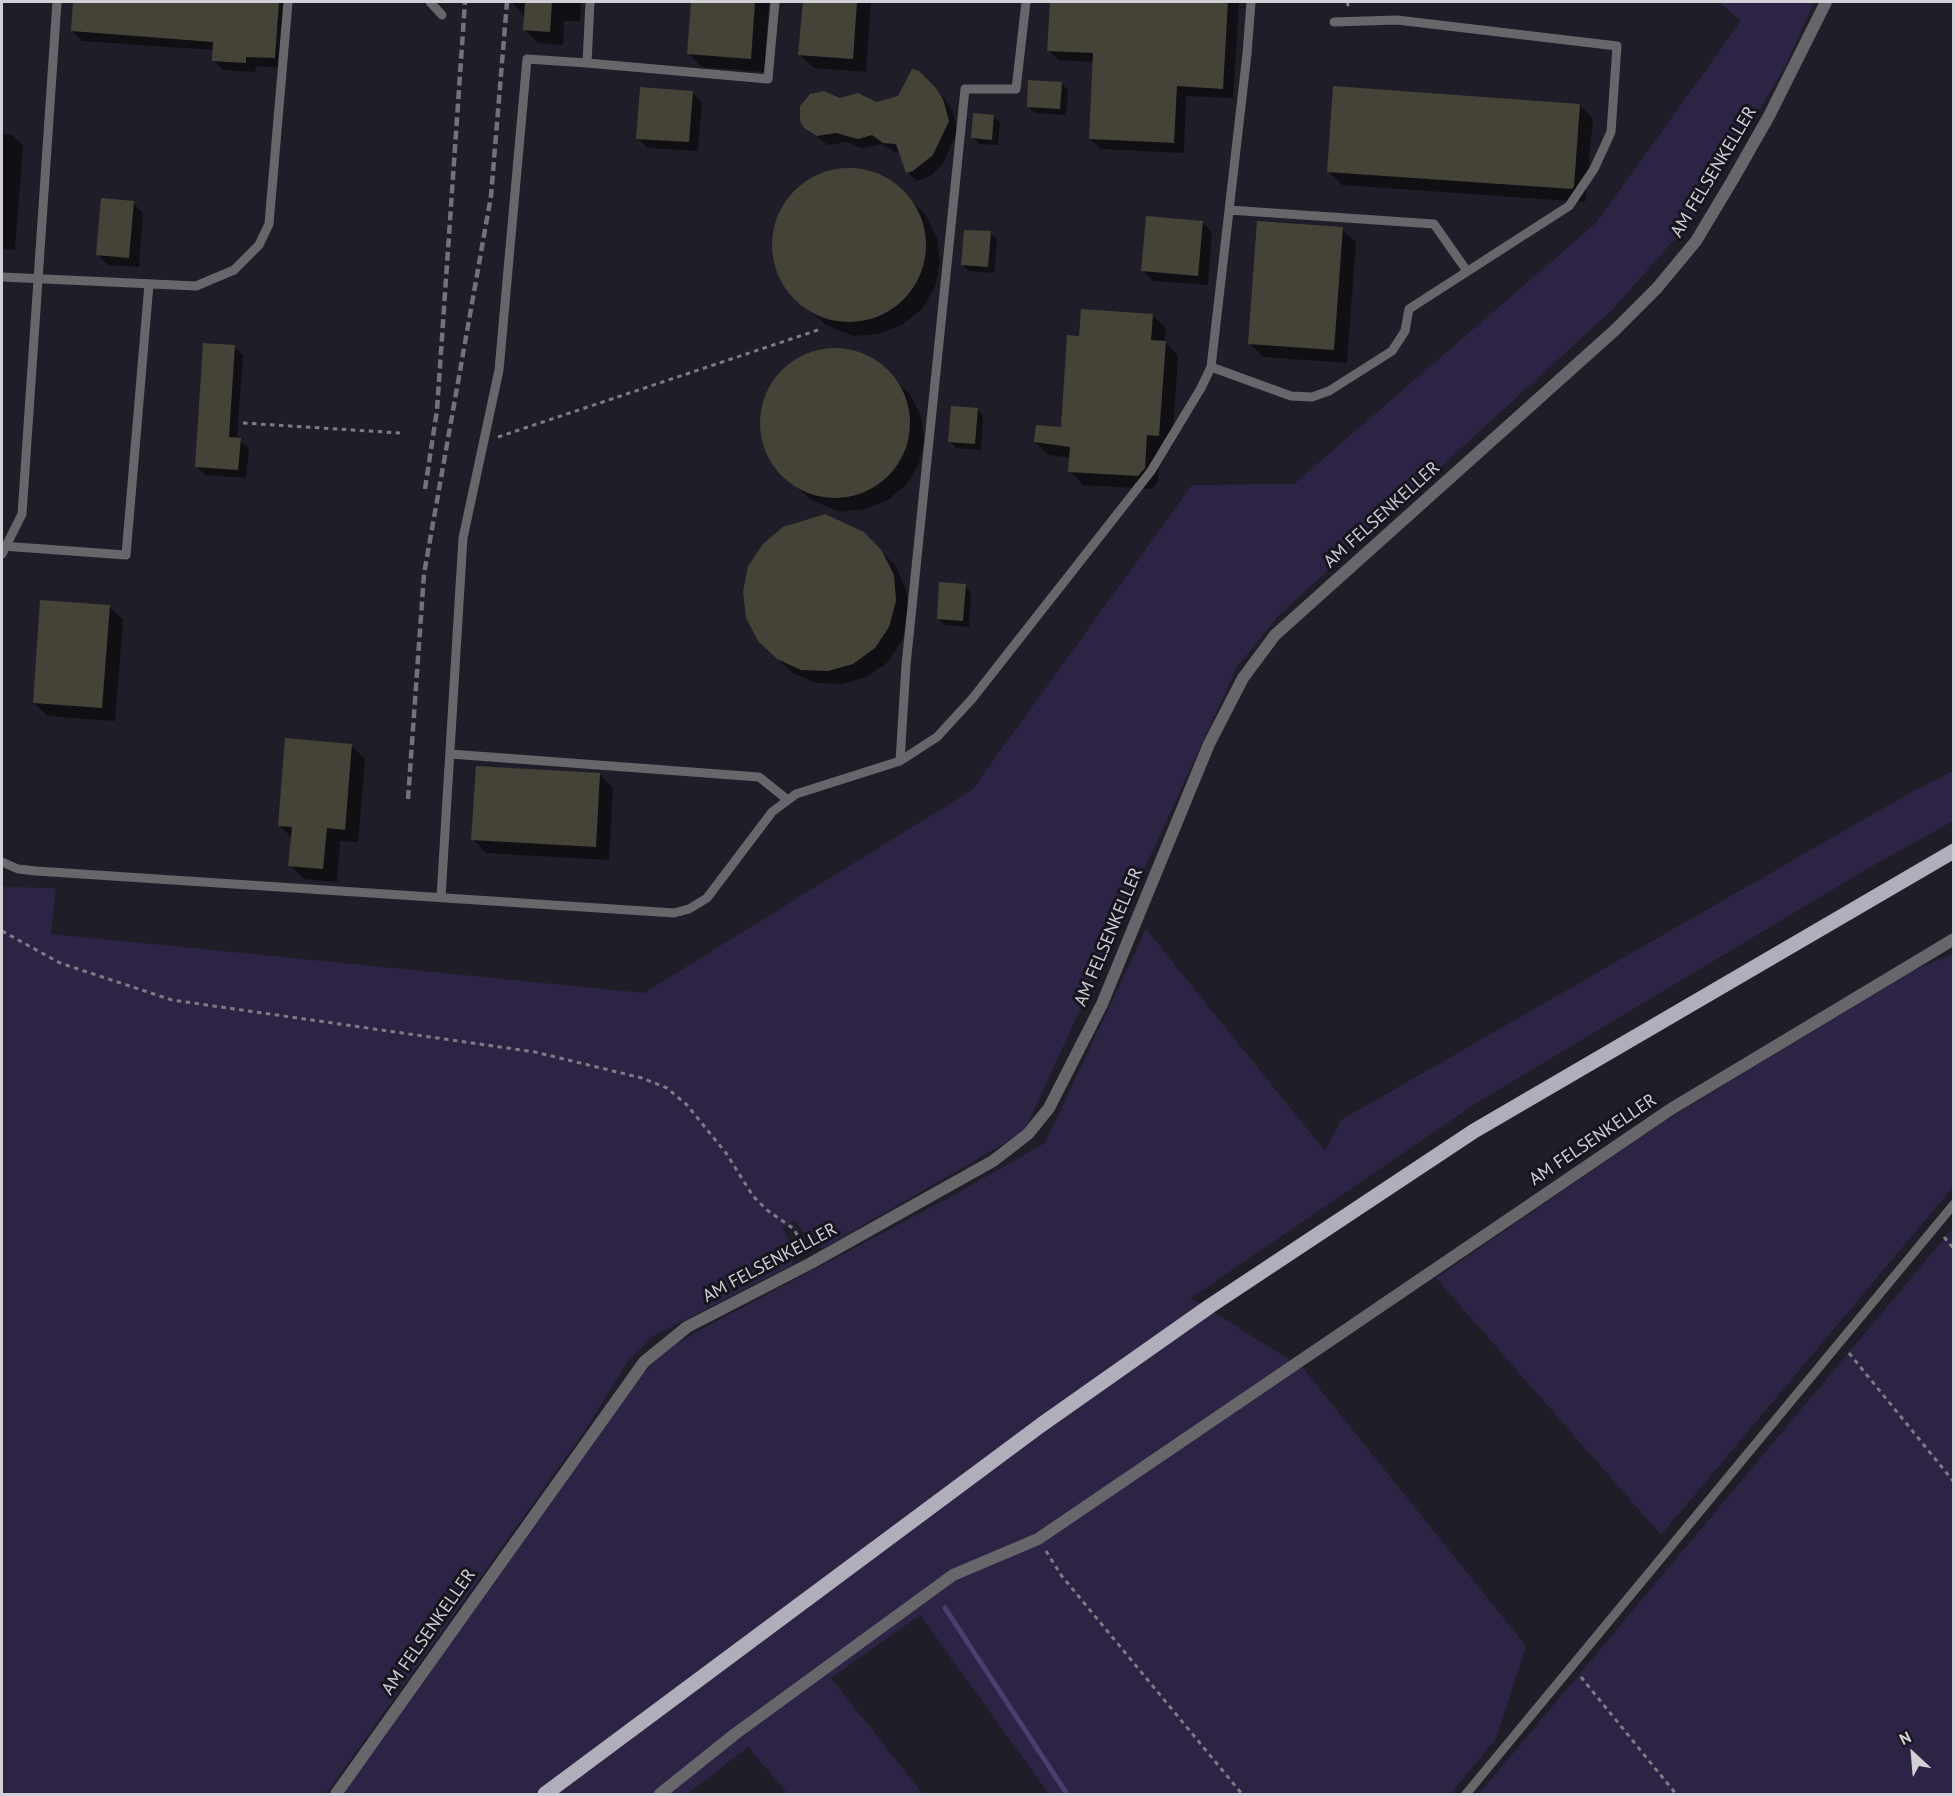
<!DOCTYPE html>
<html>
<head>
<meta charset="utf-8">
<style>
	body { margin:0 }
	#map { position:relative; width:1955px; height:1796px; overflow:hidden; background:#1f1d27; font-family:"PT Sans",sans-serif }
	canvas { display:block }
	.frame { position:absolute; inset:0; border:3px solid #d1d0d7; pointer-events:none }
	.north { position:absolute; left:1883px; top:1724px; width:60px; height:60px; -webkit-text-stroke:4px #16141d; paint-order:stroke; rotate:334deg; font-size:16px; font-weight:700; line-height:24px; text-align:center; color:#d1d0d7 }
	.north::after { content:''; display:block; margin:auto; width:21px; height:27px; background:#d1d0d7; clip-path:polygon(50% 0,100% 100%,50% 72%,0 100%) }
</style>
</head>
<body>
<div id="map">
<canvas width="1955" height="1796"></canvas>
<div class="frame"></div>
<div class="north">N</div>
</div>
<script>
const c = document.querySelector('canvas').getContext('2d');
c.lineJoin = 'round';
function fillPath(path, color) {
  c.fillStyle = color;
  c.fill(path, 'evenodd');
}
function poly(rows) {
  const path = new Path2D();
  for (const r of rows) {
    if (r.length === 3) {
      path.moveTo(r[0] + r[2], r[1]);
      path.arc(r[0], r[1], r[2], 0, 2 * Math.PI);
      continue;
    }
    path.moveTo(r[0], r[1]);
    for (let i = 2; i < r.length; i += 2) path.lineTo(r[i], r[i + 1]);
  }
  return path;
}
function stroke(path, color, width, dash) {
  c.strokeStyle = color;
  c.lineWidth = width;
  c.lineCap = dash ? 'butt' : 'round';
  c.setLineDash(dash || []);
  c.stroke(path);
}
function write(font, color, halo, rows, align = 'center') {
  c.font = font + ' "PT Sans",sans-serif';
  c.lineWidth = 6;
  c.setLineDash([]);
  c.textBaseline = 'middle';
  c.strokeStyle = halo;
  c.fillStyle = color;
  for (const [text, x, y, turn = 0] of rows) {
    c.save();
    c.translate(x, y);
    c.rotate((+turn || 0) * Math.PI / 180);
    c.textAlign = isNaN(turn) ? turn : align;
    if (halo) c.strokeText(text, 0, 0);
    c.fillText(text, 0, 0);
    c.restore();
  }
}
const green = poly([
	[1719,2,1814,2,1785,67,1696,215,1612,310,1278,616,1237,667,1024,1132,824,1248,813,1247,795,1220,782,1228,795,1250,792,1265,652,1337,628,1361,586,1429,326,1794,2,1794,2,887,56,888,51,934,644,993,972,790,1192,485,1294,484,1596,223,1741,21],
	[1953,771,1953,821,1874,865,1478,1102,1191,1298,1303,1368,1526,1646,1496,1739,1450,1794,1049,1794,920,1615,831,1678,923,1794,788,1794,748,1747,687,1794,342,1794,633,1385,655,1361,677,1343,715,1322,954,1195,1045,1143,1146,929,1325,1151,1341,1120,1908,794],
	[1953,954,1953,1187,1661,1535,1436,1278,1663,1122,1912,971],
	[1953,1228,1953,1794,1479,1794]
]);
const shadow = poly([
	[74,2,289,2,284,68,256,66,255,72,223,70,213,60,214,50,82,41,72,31],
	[512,2,581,2,580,21,564,21,563,45,538,43,525,30,525,17],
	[693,2,769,2,764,72,702,67,689,54],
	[804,2,871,2,866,72,814,68,800,55],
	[1051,2,1239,2,1233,98,1186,96,1184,153,1101,149,1090,139,1094,62,1059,60,1048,50],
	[919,73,944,98,952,110,958,131,942,165,932,175,917,181,907,172,900,153,894,152,882,144,861,148,847,142,828,145,805,127,840,100,875,104,899,98],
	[1061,83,1068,90,1066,115,1035,113,1028,107],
	[692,92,702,102,698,151,648,148,637,138],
	[1580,105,1593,119,1585,202,1342,185,1328,171],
	[993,116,1000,122,998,145,979,144,972,137],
	[2,134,12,135,23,145,15,250,2,249],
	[843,169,871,172,894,183,926,215,937,238,940,263,935,287,922,309,902,325,879,334,853,336,826,325,795,298,782,281,775,261,773,239,778,218,788,200,803,184,822,174],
	[133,203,143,213,139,267,108,265,98,255],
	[1202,222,1212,232,1208,285,1153,281,1143,271],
	[1342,229,1356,242,1347,363,1263,357,1250,344],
	[990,233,997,239,994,273,969,271,963,265],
	[1152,315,1166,328,1165,342,1178,356,1172,448,1160,447,1158,481,1152,489,1083,485,1070,471,1071,458,1049,455,1035,442,1062,429,1081,337],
	[234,346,243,355,237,439,249,448,246,478,205,475,196,466],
	[835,348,857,352,878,362,910,394,921,416,924,440,919,464,906,485,888,500,865,509,840,512,811,500,779,470,767,451,762,428,764,405,773,384,788,367,808,355],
	[977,409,983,416,981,450,956,448,950,441],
	[863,533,896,566,906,590,909,615,902,640,888,662,867,677,842,684,816,683,793,673,773,655],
	[965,585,971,592,969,627,945,625,938,619],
	[109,606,123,620,115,721,48,716,34,703],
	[351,745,365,759,358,842,340,841,337,882,304,879,290,865,292,838,279,825],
	[600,774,613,788,609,860,486,853,473,839]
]);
const stream = poly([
	[945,1608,1067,1794]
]);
const building = poly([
	[73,2,279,2,275,58,246,57,246,63,212,61,213,42,71,31],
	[525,2,552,2,550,32,523,30],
	[691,2,755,2,751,59,687,54],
	[803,2,857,2,853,59,798,55],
	[1050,2,1228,2,1223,89,1177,86,1174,143,1089,139,1093,53,1047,51],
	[912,69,919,71,935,87,943,99,949,121,933,155,913,171,906,173,896,144,883,143,872,135,858,139,836,133,817,136,804,128,800,121,800,106,810,94,824,91,840,98,858,93,876,102,898,96],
	[1028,80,1062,82,1060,109,1027,107],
	[1333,86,1580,104,1574,186,1572,189,1327,172],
	[640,87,693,91,689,142,636,139],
	[973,113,994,115,992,140,971,138],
	[849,245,77],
	[101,198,134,201,129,258,96,255],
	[1146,216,1203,221,1198,276,1141,271],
	[1257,221,1343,227,1334,350,1248,344],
	[964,230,991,231,988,267,961,265],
	[1081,309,1153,314,1151,340,1166,341,1159,436,1147,435,1145,468,1138,476,1068,472,1070,447,1034,442,1036,425,1061,427,1067,335,1079,336],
	[203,343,235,345,229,437,241,438,238,470,195,467],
	[835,423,75],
	[951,406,978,408,975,444,948,442],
	[825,514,864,532,882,551,894,575,896,601,889,627,875,648,853,664,828,671,801,670,777,659,758,641,746,618,743,592,748,566,763,544,783,527],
	[939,582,966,584,963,621,937,619],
	[40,600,110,605,102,708,33,703],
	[285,738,352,744,345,830,327,828,323,869,288,866,292,827,278,826],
	[476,766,600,773,596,847,471,840]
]);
const path = poly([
	[1347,2,1349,8],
	[243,423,400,433],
	[498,437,818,330],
	[2,931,60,963,172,1000,535,1052,642,1078,667,1088,687,1105,726,1153,753,1196,767,1210,794,1229,805,1251],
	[1944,1237,1954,1249],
	[1849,1353,1954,1482],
	[1046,1551,1061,1575,1242,1794],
	[1581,1677,1676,1794]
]);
const lane = poly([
	[430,2,442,15],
	[590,2,587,63,768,79,775,2],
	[1229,210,1434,224,1467,271],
	[2,277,196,286,234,270,259,245,269,224,288,2],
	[1211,367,1291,396,1312,397,1329,391,1392,351,1405,331,1409,309,1569,206,1594,169,1611,132,1617,46,1397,20,1334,22],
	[2,546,126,555,149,284],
	[2,554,22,514,57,2],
	[450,754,759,777,788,800],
	[900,761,906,665,965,89,1016,89,1026,2],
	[2,862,18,869,36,871,674,913,689,909,707,898,772,812,796,794,900,761,937,737,972,699,1151,471,1201,388,1211,367,1247,54,1251,2],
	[441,897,463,538,499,370,527,59,587,63],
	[1466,1794,1954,1204]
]);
const street = poly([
	[336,1794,644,1362,687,1327,811,1263,993,1161,1028,1134,1049,1108,1102,1004,1209,744,1243,678,1275,635,1615,330,1657,288,1696,241,1732,181,1769,116,1826,2],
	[660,1794,735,1734,953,1575,1038,1539,1671,1109,1954,939]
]);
const primary = poly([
	[545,1794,1041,1425,1210,1306,1474,1131,1954,851]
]);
const rail = poly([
	[425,489,437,410,465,2],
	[408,799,424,574,491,196,507,2]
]);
const streetNames = [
	["AM FELSENKELLER",1714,172,-59],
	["AM FELSENKELLER",1382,515,-42],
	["AM FELSENKELLER",1109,937,-67],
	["AM FELSENKELLER",1593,1140,-34],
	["AM FELSENKELLER",770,1263,-28],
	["AM FELSENKELLER",429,1632,-55]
];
fillPath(green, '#2d2445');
fillPath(shadow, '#0007');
stroke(stream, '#4c3e71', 5);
fillPath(building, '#454237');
stroke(path, '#7d7b84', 3, [4.5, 4.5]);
stroke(lane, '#67666b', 9);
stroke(street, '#67666b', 12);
stroke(primary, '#b0aeba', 15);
stroke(rail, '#73727a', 4.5, [9, 4.5]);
write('18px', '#d1d0d7', '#16141d', streetNames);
</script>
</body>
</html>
